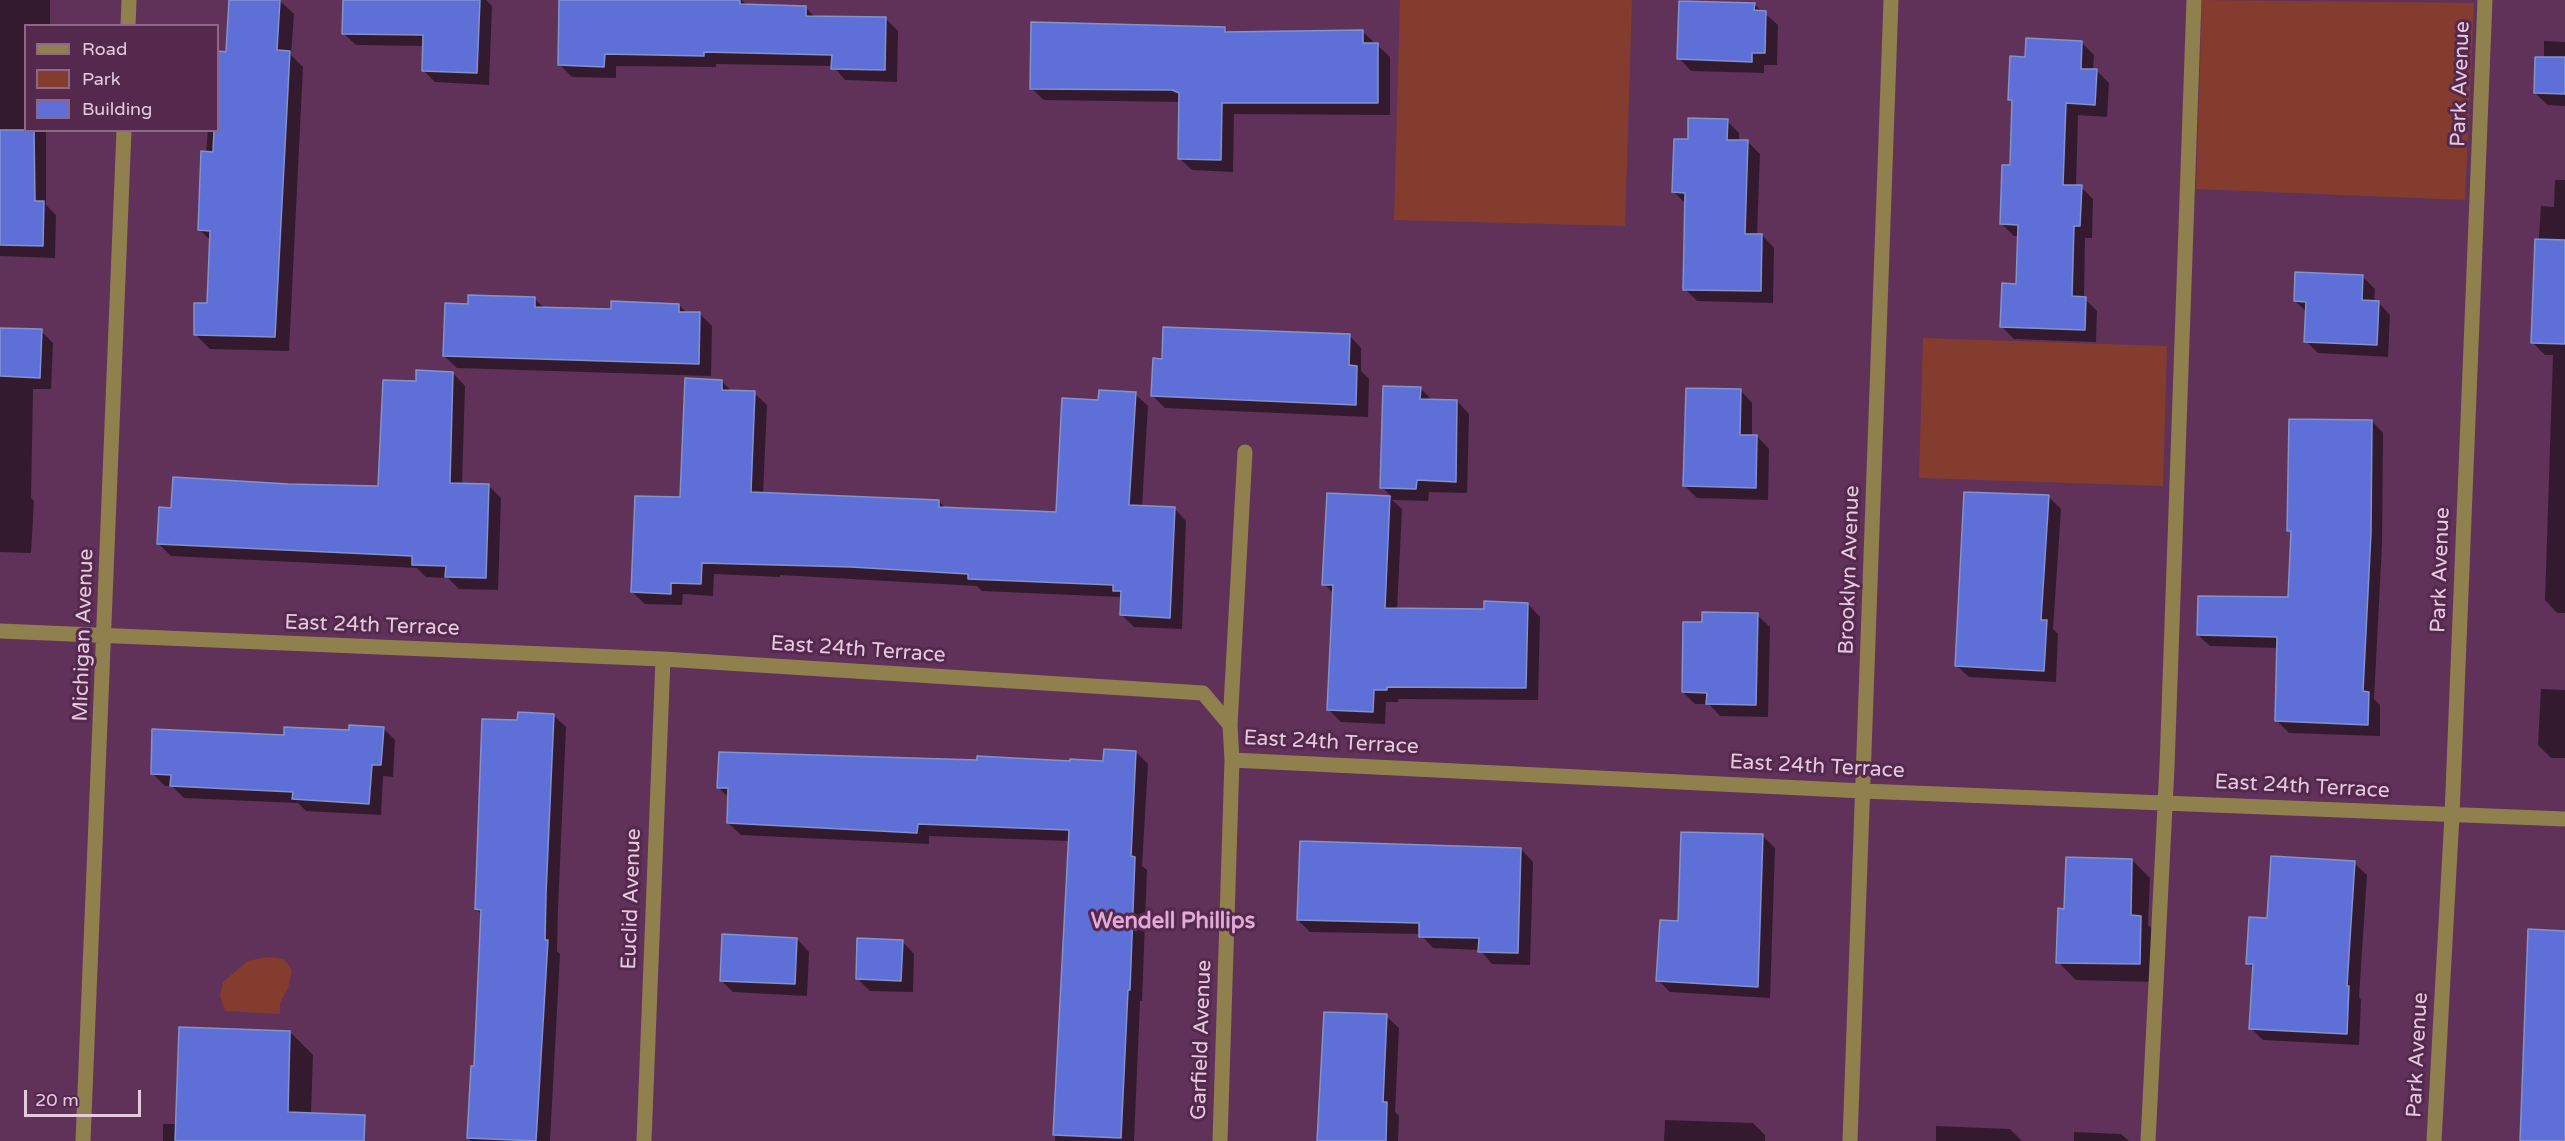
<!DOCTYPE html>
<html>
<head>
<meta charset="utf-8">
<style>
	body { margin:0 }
	#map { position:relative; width:2565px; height:1141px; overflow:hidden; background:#603259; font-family:"Varela Round",sans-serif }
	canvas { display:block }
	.legend { position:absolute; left:24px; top:24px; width:195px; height:108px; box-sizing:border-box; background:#55284e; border:2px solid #8f6888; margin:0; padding:8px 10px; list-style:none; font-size:18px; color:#e5c9df }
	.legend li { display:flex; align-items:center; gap:12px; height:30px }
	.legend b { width:30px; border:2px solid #8f6888 }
	.scale { position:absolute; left:24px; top:1090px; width:117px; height:27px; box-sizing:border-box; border:3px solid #e5c9df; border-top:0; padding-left:8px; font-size:18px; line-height:21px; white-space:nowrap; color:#e5c9df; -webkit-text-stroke:4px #55284e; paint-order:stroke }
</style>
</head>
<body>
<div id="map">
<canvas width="2565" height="1141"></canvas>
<ul class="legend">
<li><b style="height:8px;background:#90804e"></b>Road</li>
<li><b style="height:16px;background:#843c2e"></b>Park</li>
<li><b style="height:16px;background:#5e70d7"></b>Building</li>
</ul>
<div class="scale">20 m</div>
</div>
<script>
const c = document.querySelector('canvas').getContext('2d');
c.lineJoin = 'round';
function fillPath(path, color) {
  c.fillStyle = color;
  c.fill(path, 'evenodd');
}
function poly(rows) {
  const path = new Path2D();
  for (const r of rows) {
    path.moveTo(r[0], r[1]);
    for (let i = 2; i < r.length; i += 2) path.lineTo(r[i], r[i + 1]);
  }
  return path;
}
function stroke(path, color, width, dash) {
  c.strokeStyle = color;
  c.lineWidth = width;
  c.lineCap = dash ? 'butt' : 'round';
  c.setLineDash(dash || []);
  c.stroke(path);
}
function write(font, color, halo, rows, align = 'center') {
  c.font = font + ' "Varela Round",sans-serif';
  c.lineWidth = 6;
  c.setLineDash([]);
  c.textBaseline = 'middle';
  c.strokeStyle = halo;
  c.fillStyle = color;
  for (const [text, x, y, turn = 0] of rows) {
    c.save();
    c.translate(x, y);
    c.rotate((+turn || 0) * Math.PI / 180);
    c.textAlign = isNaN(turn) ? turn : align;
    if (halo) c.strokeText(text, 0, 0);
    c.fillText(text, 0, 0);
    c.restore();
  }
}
const green = poly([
	[1400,0,1632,0,1625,226,1394,220],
	[2202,0,2474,3,2465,200,2196,189],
	[1923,338,2167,346,2163,486,1919,478],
	[266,957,284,959,292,970,288,988,280,1003,280,1014,225,1011,220,995,223,982,248,961]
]);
const shadow = poly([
	[0,0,50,0,50,26,26,26,26,130,46,130,46,205,56,215,55,258,0,256],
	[230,0,279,0,294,14,291,55,303,67,289,351,210,349,195,334,208,304,211,241,199,229,208,130,218,130,218,53,227,53],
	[344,0,486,0,492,6,489,85,435,82,423,70,424,46,356,45,343,33],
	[561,0,742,0,747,6,805,7,816,18,886,19,898,31,897,82,845,80,833,66,716,64,716,67,616,66,616,78,572,77,560,65],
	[1754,4,1778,25,1777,65,1764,65,1764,73,1691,71,1679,58],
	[1224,28,1230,34,1363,32,1390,57,1390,115,1234,114,1233,172,1192,170,1179,158,1180,102,1044,100,1031,88],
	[2544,41,2565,42,2565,106,2548,105,2535,93,2544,58],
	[2082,43,2094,55,2093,71,2097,71,2109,83,2107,117,2078,115,2076,187,2081,187,2093,199,2092,238,2085,238,2084,298,2097,311,2096,342,2014,339,2002,327,2017,285,2020,236,2014,236,2002,224,2012,166,2013,103,2009,99,2026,59],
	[1727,121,1739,133,1739,142,1748,142,1760,154,1757,235,1762,235,1774,248,1773,303,1697,301,1685,289,1686,204,1674,192,1689,141],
	[2555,180,2565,180,2565,613,2557,613,2545,600,2553,355,2545,355,2532,342,2541,206,2554,207],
	[2362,276,2375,289,2374,302,2378,302,2390,315,2388,357,2318,353,2306,341,2307,312,2295,301],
	[535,299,544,308,612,311,679,305,687,313,700,314,712,326,711,376,457,368,444,356,469,306],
	[0,329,41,331,53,343,51,389,33,389,31,498,34,501,31,553,0,552],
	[1349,335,1361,348,1361,371,1369,379,1368,417,1165,408,1152,395],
	[453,373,465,386,462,485,489,486,501,498,498,590,459,589,448,578,426,577,417,568,171,556,158,543,172,510,288,486,379,488],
	[722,381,732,392,754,393,767,405,763,494,939,501,946,509,1058,514,1099,401,1135,394,1148,406,1142,507,1174,508,1186,521,1182,629,1134,627,1121,614,1120,597,982,591,977,586,780,575,780,577,714,574,713,596,683,594,682,605,645,604,632,592,682,499],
	[1420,388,1433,401,1457,401,1469,414,1467,493,1429,492,1428,501,1392,500,1402,509,1397,610,1485,611,1528,604,1540,617,1538,700,1398,699,1398,702,1386,702,1385,724,1341,722,1329,710,1334,594,1324,584,1328,495,1392,497,1382,487],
	[1740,390,1752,403,1752,436,1757,436,1769,449,1768,500,1697,498,1685,486],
	[2372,421,2383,433,2382,545,2374,699,2380,705,2380,736,2289,733,2277,721,2279,648,2210,646,2198,635,2289,599,2292,533,2289,530],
	[2049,497,2061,509,2053,629,2058,634,2056,682,1969,677,1956,665],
	[1757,615,1770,627,1768,717,1720,716,1709,704,1695,704,1683,692,1703,624],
	[2541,689,2565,690,2565,758,2551,758,2538,745],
	[553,715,566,727,558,908,557,951,560,954,550,1141,470,1141,482,915,476,909,518,722],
	[383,728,395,740,393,777,383,776,381,815,306,811,298,803,184,798,172,786,165,786,152,773,285,736],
	[1136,752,1148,764,1142,866,1147,870,1142,1001,1140,1001,1134,1141,1055,1141,1060,1004,1070,841,929,836,929,844,741,835,728,823,729,798,718,787,978,761,1105,763],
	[1763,836,1775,848,1770,998,1670,992,1658,980,1679,923],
	[1521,849,1533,862,1530,965,1492,964,1480,950,1433,948,1420,934,1310,932,1298,920],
	[2132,860,2150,878,2148,925,2159,935,2157,982,2076,980,2058,962,2066,910],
	[2354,863,2367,875,2359,997,2361,1000,2359,1045,2263,1040,2251,1028,2255,970,2248,963,2268,919],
	[797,939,809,952,807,996,733,992,721,980],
	[902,941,914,954,913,992,870,991,858,979],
	[1386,1016,1399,1028,1395,1112,1399,1116,1398,1141,1319,1141],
	[290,1032,313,1055,311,1114,338,1141,163,1141,163,1124,177,1124],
	[1665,1120,1753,1123,1765,1135,1765,1141,1664,1141],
	[1936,1126,2010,1129,2022,1141,1936,1141],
	[2074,1132,2121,1134,2129,1141,2074,1141]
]);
const building = poly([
	[229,0,280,0,277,50,290,51,275,337,194,335,194,303,207,303,210,231,198,230,201,151,213,152,214,130,218,130,218,51,226,52,229,0],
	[343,0,480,0,477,73,422,71,423,35,342,34,343,0],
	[559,0,740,0,740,4,806,6,806,16,886,17,885,70,831,69,832,55,704,52,704,56,605,54,604,67,558,65,559,0],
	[1679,1,1755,3,1754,10,1766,11,1765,53,1752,53,1752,62,1677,59,1679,1],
	[1031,22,1225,27,1225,32,1363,30,1363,43,1378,43,1378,103,1222,103,1221,160,1178,159,1179,93,1172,90,1030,89,1031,22],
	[2026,38,2082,41,2081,69,2097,69,2095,105,2066,103,2063,185,2082,185,2080,226,2074,226,2072,296,2086,297,2085,330,2000,327,2002,283,2016,284,2018,225,2000,224,2002,165,2010,165,2012,100,2008,100,2010,56,2025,57,2026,38],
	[2535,57,2565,57,2565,94,2534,93,2535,57],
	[1688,118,1728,119,1727,140,1748,140,1745,234,1762,234,1761,291,1683,290,1685,193,1672,192,1674,139,1688,139,1688,118],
	[0,130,34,130,35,201,44,201,43,246,0,245,0,130],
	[2535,239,2565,240,2565,344,2531,343,2535,239],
	[2295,272,2363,275,2362,300,2379,301,2377,345,2304,342,2306,302,2294,301,2295,272],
	[468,295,535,297,535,307,611,309,611,301,679,304,679,312,700,312,699,364,443,356,445,303,468,304,468,295],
	[1163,327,1350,334,1349,365,1357,366,1356,405,1151,396,1153,358,1162,359,1163,327],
	[0,328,42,329,40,378,0,376,0,328],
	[416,370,453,372,450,483,489,484,486,578,445,577,446,566,412,565,412,556,157,544,159,507,171,508,173,477,288,484,378,486,383,380,416,381,416,370],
	[685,378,722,380,722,390,755,391,751,492,939,500,939,507,1056,512,1062,398,1098,400,1099,390,1136,392,1129,505,1175,507,1170,618,1120,615,1121,591,1113,591,1113,585,968,579,968,574,851,567,702,563,701,584,671,583,671,594,631,592,635,496,680,497,685,378],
	[1383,386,1421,387,1420,399,1457,400,1456,482,1417,480,1416,489,1380,488,1383,386],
	[1686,388,1741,389,1740,435,1757,435,1756,488,1683,486,1686,388],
	[2289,419,2372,420,2371,533,2363,691,2369,692,2368,725,2275,721,2277,637,2197,635,2198,596,2288,597,2291,531,2287,531,2289,419],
	[1964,492,2049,495,2041,620,2047,620,2044,671,1955,666,1964,492],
	[1327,493,1390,496,1385,608,1484,609,1484,601,1528,603,1526,688,1387,687,1387,690,1374,690,1373,712,1327,710,1333,585,1322,585,1327,493],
	[1702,612,1758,613,1756,705,1706,704,1707,693,1682,692,1683,622,1702,622,1702,612],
	[518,712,554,714,546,894,545,940,548,940,536,1141,467,1138,471,1066,474,1066,481,910,475,909,482,719,517,720,518,712],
	[349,725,384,727,381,765,372,765,369,804,292,799,293,792,170,786,171,775,151,774,152,729,284,735,284,727,349,730,349,725],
	[1104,749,1136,751,1131,856,1135,857,1130,990,1128,990,1121,1138,1053,1135,1069,830,918,824,917,833,727,823,728,788,717,788,719,752,977,760,977,756,1070,761,1070,759,1103,761,1104,749],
	[1681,832,1763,834,1758,987,1656,981,1660,920,1678,921,1681,832],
	[1300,841,1521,848,1518,953,1478,952,1479,938,1419,937,1419,923,1297,920,1300,841],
	[2271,856,2355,861,2347,986,2349,986,2347,1034,2249,1029,2253,964,2246,964,2249,917,2267,918,2271,856],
	[2066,857,2132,859,2131,915,2141,916,2140,964,2056,963,2058,908,2064,909,2066,857],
	[2528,929,2565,931,2565,1141,2520,1141,2528,929],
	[722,934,797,938,795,984,720,981,722,934],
	[857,938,903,940,901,981,856,979,857,938],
	[1324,1012,1387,1014,1383,1102,1387,1102,1386,1141,1317,1141,1324,1012],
	[179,1027,290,1031,288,1112,365,1115,364,1141,175,1141,179,1027]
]);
const minor = poly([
	[128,26,129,0],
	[0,631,663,659,1203,693,1230,725,1232,760,1220,1141],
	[1230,725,1245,452],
	[1232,760,1863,791,2565,819],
	[83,1141,124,130],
	[644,1141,663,659],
	[1850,1141,1891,0],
	[2148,1141,2167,767,2194,0],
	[2434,1141,2452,815,2485,0]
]);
const streetNames = [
	["Park Avenue",2461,84,-88],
	["Brooklyn Avenue",1850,570,-88],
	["Park Avenue",2441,570,-88],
	["East 24th Terrace",372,626,2],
	["Michigan Avenue",84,635,-88],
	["East 24th Terrace",858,650,4],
	["East 24th Terrace",1331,743,3],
	["East 24th Terrace",1817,767,3],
	["East 24th Terrace",2302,787,3],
	["Euclid Avenue",632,899,-88],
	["Garfield Avenue",1202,1040,-88],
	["Park Avenue",2418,1055,-87]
];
const neighbourhoodNames = [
	["Wendell Phillips",1173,922]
];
fillPath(green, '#843c2e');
fillPath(shadow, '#0007');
fillPath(building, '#5e70d7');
stroke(building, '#8392cb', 1.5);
stroke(minor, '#90804e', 15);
write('21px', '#e5c9df', '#55284e', streetNames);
write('bold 22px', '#e1aad7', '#55284e', neighbourhoodNames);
</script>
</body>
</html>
